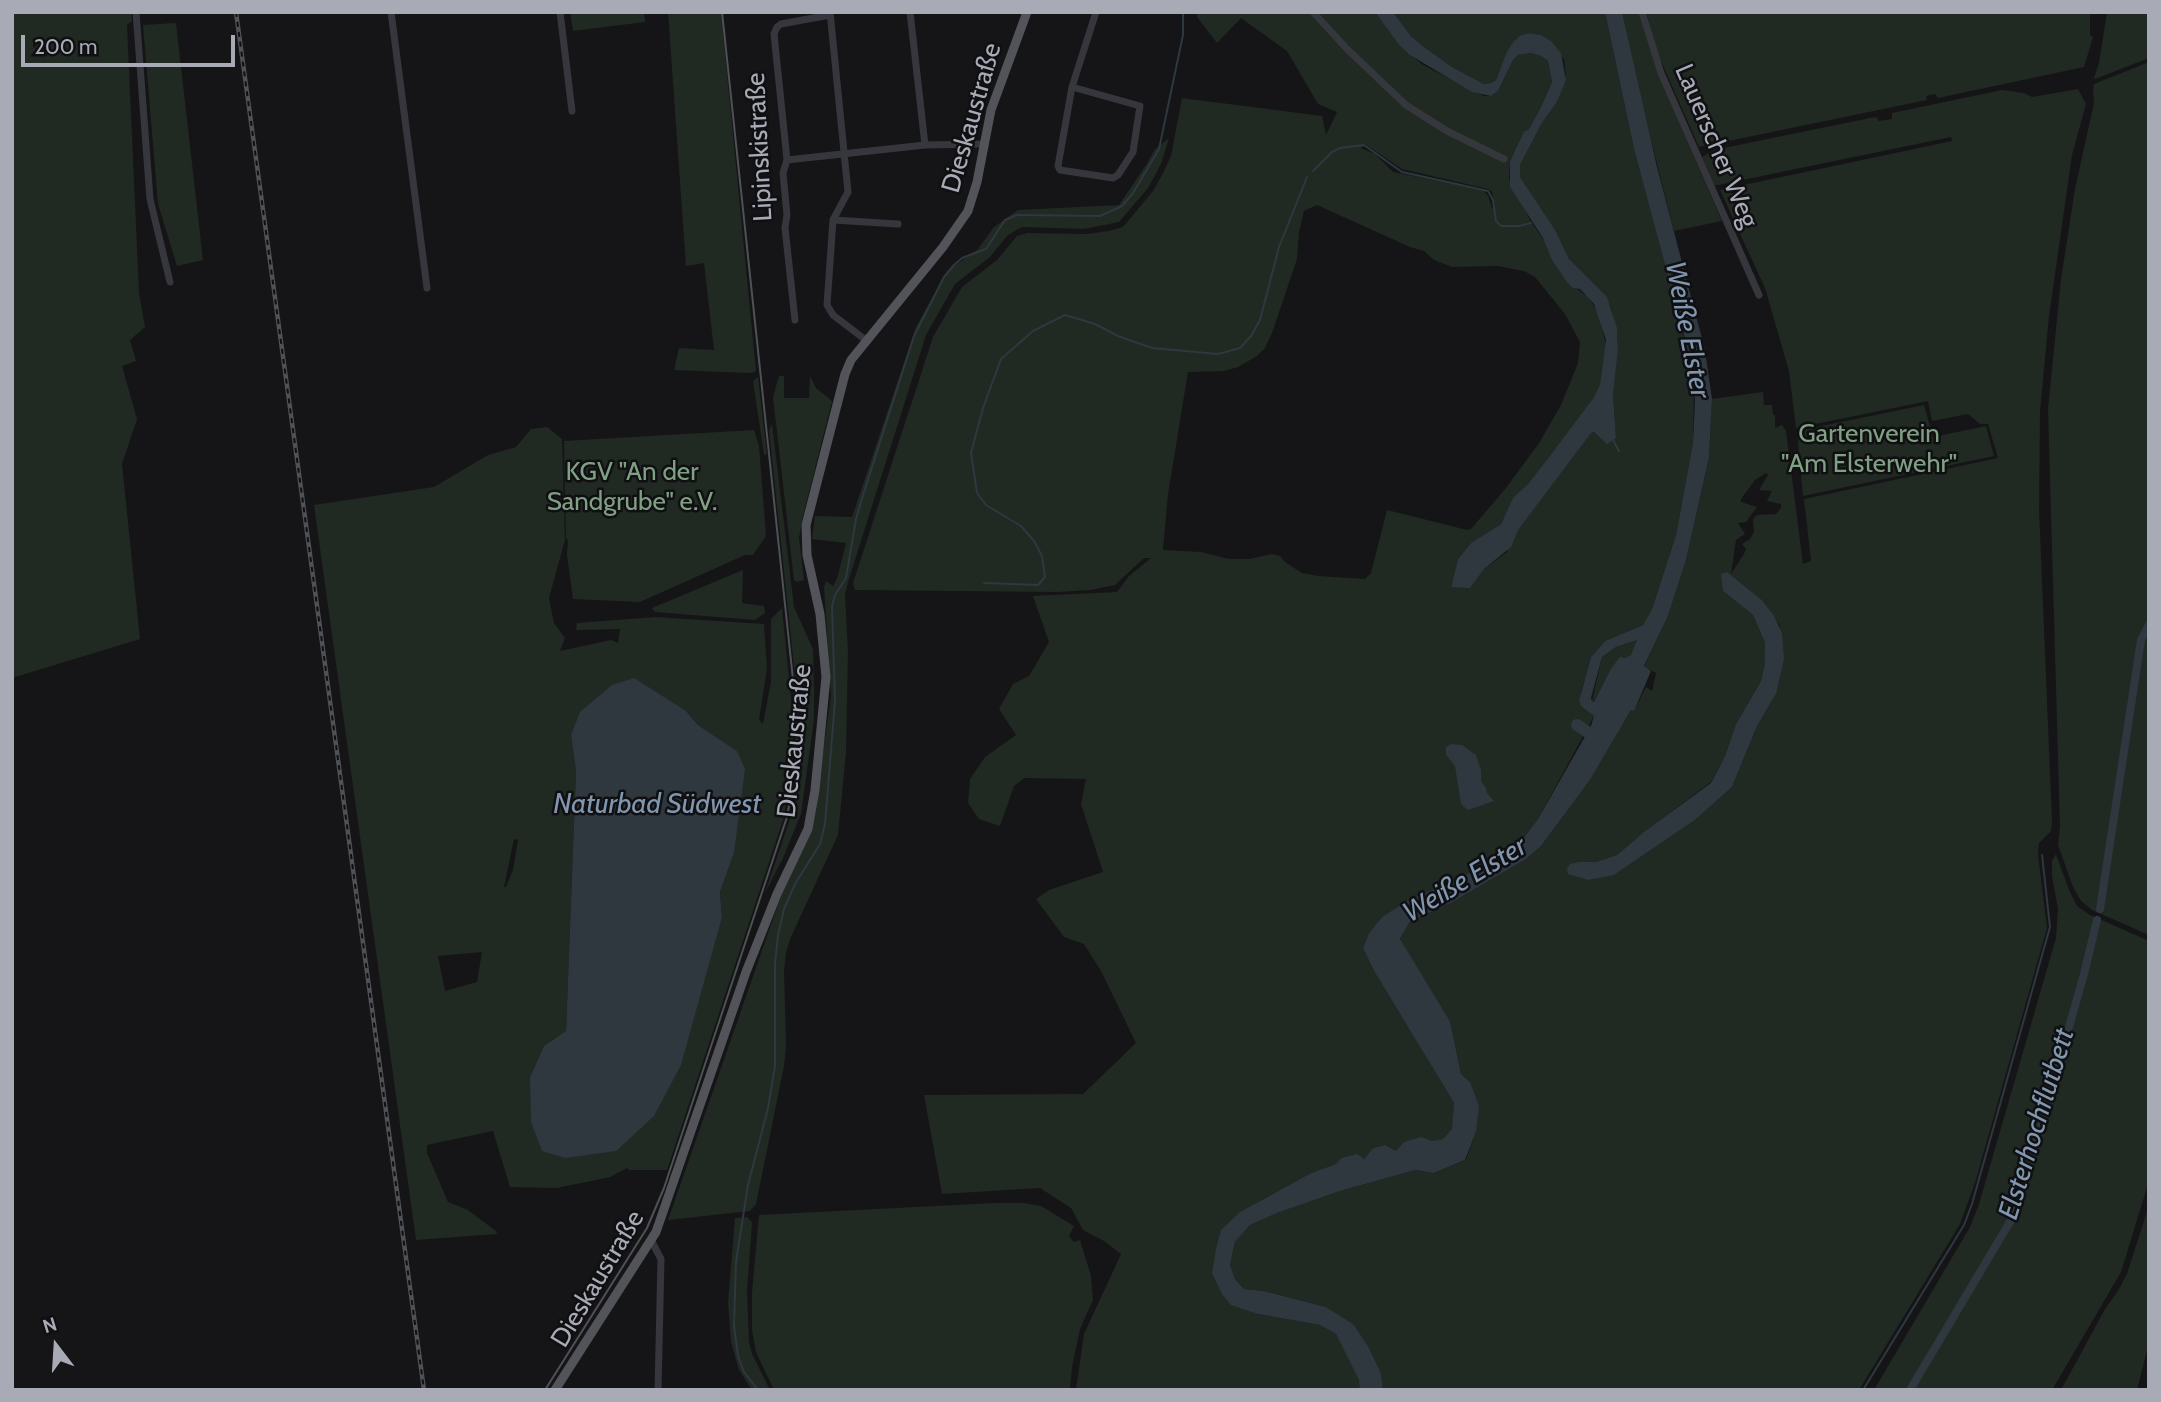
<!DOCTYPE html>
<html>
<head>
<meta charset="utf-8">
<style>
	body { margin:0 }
	#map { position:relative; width:2161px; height:1402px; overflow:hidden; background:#151517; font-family:Cabin,sans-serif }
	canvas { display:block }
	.frame { position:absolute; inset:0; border:14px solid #a8abb6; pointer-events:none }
	.north { position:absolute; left:21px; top:1311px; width:70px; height:70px; -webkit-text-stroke:5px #101012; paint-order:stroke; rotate:343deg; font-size:19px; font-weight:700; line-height:28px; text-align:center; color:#a8abb6 }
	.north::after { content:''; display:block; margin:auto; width:24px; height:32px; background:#a8abb6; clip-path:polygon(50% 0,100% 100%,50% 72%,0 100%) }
	.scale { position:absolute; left:21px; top:35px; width:214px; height:32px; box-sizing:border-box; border:4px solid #a8abb6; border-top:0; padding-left:9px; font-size:21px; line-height:24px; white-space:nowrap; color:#a8abb6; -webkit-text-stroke:5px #101012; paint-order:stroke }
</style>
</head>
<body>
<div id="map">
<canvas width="2161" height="1402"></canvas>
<div class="frame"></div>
<div class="north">N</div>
<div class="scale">200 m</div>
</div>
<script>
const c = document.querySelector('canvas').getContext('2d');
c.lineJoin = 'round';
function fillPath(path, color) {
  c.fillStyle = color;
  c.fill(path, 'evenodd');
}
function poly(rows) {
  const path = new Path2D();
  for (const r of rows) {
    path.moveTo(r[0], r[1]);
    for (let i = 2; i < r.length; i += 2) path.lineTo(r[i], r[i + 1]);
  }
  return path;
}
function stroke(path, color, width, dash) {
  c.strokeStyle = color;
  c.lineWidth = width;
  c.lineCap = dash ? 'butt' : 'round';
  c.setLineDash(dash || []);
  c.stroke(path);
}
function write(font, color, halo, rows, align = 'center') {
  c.font = font + ' Cabin,sans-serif';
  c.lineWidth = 5;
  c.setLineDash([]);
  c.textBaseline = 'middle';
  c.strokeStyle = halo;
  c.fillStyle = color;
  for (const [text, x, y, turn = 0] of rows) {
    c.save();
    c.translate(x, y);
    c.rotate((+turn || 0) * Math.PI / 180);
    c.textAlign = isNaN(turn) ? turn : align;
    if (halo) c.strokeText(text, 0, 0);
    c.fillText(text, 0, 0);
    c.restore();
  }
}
const green = poly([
	[12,12,131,12,132,21,127,25,139,293,145,327,130,340,136,361,122,366,137,419,122,464,140,639,12,678],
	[570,12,644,12,645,22,573,31],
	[668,12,721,12,756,371,751,373,674,370,679,348,714,350,704,263,686,266],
	[1197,12,1375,12,1399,45,1423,65,1484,96,1491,96,1498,91,1513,60,1518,55,1531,53,1541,56,1548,61,1552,82,1540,109,1510,160,1509,179,1530,220,1577,289,1588,297,1598,312,1606,345,1600,384,1594,397,1551,456,1528,484,1513,499,1501,524,1471,543,1458,559,1451,586,1470,587,1484,569,1507,552,1517,530,1591,432,1616,438,1613,395,1618,339,1611,307,1569,259,1554,230,1520,177,1520,165,1542,123,1557,102,1566,75,1564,59,1541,35,1529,33,1513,42,1496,80,1491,83,1484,84,1452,67,1424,47,1411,36,1393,12,1605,12,1634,149,1671,283,1674,305,1687,346,1694,382,1693,443,1676,535,1652,609,1643,625,1605,641,1591,657,1581,693,1589,712,1594,716,1538,819,1519,844,1487,865,1405,902,1382,917,1369,933,1363,948,1374,971,1454,1103,1453,1129,1443,1139,1396,1151,1385,1145,1373,1148,1364,1159,1360,1158,1336,1164,1311,1173,1240,1212,1213,1273,1258,1314,1320,1325,1336,1334,1360,1380,1360,1390,1076,1390,1084,1334,1121,1254,1104,1241,1083,1230,1071,1208,1040,1188,942,1194,924,1095,1083,1094,1136,1043,1101,971,1084,944,1064,937,1036,899,1049,890,1103,872,1081,804,1086,779,1024,778,1014,786,1000,826,979,819,968,803,970,779,985,757,1016,735,999,709,1013,684,1029,676,1049,642,1033,596,1117,592,1129,576,1151,558,1144,558,1115,585,1090,590,1058,592,855,590,853,583,933,337,962,287,997,260,1017,236,1027,233,1087,234,1109,231,1123,227,1153,191,1163,173,1171,156,1182,98,1322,116,1326,135,1337,112,1318,104,1287,51,1241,18,1217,43,1197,17],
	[1365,144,1402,169,1488,189,1492,192,1495,207,1492,208,1488,196,1483,190,1393,172,1375,154,1361,148],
	[1317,205,1410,247,1424,251,1434,260,1452,267,1498,266,1524,271,1535,277,1565,314,1580,342,1578,363,1561,405,1539,443,1506,488,1471,529,1467,530,1387,510,1371,573,1365,579,1318,576,1302,573,1285,562,1280,556,1272,554,1249,559,1229,559,1201,552,1163,550,1168,494,1188,372,1224,371,1238,367,1257,356,1265,348,1272,333,1297,259,1299,232,1304,211],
	[1622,12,1639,12,1658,74,1722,221,1674,231,1638,88],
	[1646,12,2090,12,2090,35,2093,37,2084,67,1938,98,1935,94,1930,95,1926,96,1927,100,1699,147,1657,52],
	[2107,12,2149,12,2149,58,2095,79,2094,78,2099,63],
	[176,23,203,260,177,266,158,204,143,25],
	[2149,62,2149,935,2092,910,2081,901,2073,887,2058,845,2060,826,2048,409,2061,279,2075,189,2094,103,2093,89,2094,84],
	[2078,89,2086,104,2072,155,2049,316,2040,411,2039,509,2052,821,2051,831,2039,843,2038,854,2047,928,1975,1183,1960,1224,1859,1390,1383,1390,1381,1373,1368,1346,1352,1324,1326,1307,1264,1291,1244,1289,1235,1279,1230,1265,1235,1242,1250,1225,1277,1213,1340,1191,1415,1170,1434,1173,1466,1160,1476,1132,1470,1082,1461,1074,1450,1021,1400,940,1409,921,1451,903,1526,859,1541,846,1590,780,1631,710,1634,711,1646,687,1652,691,1656,673,1644,667,1668,616,1686,560,1709,459,1712,399,1763,392,1764,405,1772,405,1773,415,1775,415,1775,428,1782,425,1786,431,1803,564,1811,561,1804,499,1998,458,1988,424,1980,424,1968,414,1932,421,1928,401,1796,428,1789,371,1765,288,1720,190,1952,141,1951,137,1718,185,1714,185,1702,157,1714,150,1870,118,1876,117,1879,121,1892,119,1892,113,2002,90,2024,93,2032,97],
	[1766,473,1768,475,1759,490,1772,491,1767,501,1781,504,1781,508,1776,514,1757,515,1753,519,1754,532,1750,539,1742,544,1746,549,1744,554,1731,574,1736,540,1745,534,1738,523,1746,522,1757,507,1741,502,1741,499,1755,480],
	[1727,572,1762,600,1780,626,1776,694,1757,726,1732,787,1695,820,1614,875,1579,862,1596,862,1617,855,1645,831,1711,782,1725,756,1736,724,1761,681,1765,663,1765,643,1753,615,1723,591],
	[1169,138,1161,164,1148,188,1119,222,1084,229,1023,227,1018,229,1007,236,990,257,955,284,926,335,848,582,845,595,848,650,846,752,838,835,790,939,786,953,784,971,786,1047,784,1066,756,1204,750,1211,668,1220,781,896,812,831,831,696,824,587,826,581,833,586,837,579,846,543,812,539,815,516,852,517,916,327,947,271,978,249,994,227,1018,210,1119,205,1146,165,1155,149],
	[779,376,784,376,784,398,809,398,810,376,816,388,832,401,802,520,799,538,804,580,797,582,794,580,773,397],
	[758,377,767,454,764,455,753,381],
	[1924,405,1933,437,1986,426,1994,456,1803,496,1797,431],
	[772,424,794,607,813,649,814,690,814,720,801,814,783,858,765,893,790,819,800,752,799,713,769,430],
	[547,427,562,439,565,540,549,598,554,623,565,638,560,651,611,640,618,643,620,629,576,630,577,623,656,617,764,624,767,668,759,720,763,724,771,682,771,619,782,608,793,719,793,768,783,820,667,1170,629,1170,627,1168,610,1177,557,1188,510,1187,493,1131,427,1145,427,1153,448,1202,468,1210,496,1231,497,1234,416,1240,314,505,434,487,488,455,516,447,531,429],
	[686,711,698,725,737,751,734,853,720,892,722,916,530,1077,544,1046,566,1031,576,771,571,735],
	[514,839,518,840,513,870,506,887,504,887],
	[482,952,477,982,445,991,438,956],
	[754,430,759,446,766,536,753,555,745,555,640,602,573,599,567,555,568,539,566,539,564,441],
	[743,570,742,603,764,606,765,613,755,620,655,612,652,608],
	[1637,640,1638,642,1631,655,1610,670,1594,702,1592,701,1602,657,1616,647],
	[2056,854,2069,890,2077,906,2090,915,2149,941,2149,1181,2121,1272,2052,1390,1874,1390,1970,1227,1979,1204,2056,938,2058,909,2052,876,2052,861],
	[995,1203,1024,1203,1041,1206,1074,1226,1069,1236,1074,1242,1080,1240,1091,1276,1093,1300,1080,1329,1072,1367,1070,1390,774,1390,756,1352,752,1330,752,1292,759,1215],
	[2149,1205,2149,1343,2137,1390,2061,1390,2105,1309,2118,1291,2127,1274],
	[747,1217,752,1222,747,1291,749,1342,752,1354,770,1390,752,1390,739,1370,731,1342,728,1302,735,1218]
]);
const water = poly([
	[1375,12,1393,12,1411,36,1424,47,1452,67,1484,84,1491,83,1496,80,1507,52,1513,42,1520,36,1529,33,1541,35,1551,41,1561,53,1566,80,1557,102,1542,123,1520,165,1520,177,1555,230,1569,259,1607,297,1617,328,1618,349,1613,395,1616,438,1607,444,1594,432,1591,433,1518,530,1511,547,1484,569,1470,588,1451,587,1458,559,1471,543,1501,524,1513,498,1528,484,1550,456,1594,397,1600,384,1606,340,1594,304,1580,289,1573,288,1567,282,1552,260,1543,238,1510,187,1510,161,1524,132,1528,130,1540,109,1552,82,1548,61,1541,56,1531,53,1518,55,1513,60,1498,91,1491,96,1472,92,1410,55,1399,45],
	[1605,12,1622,12,1657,167,1705,350,1712,399,1709,458,1686,560,1668,616,1644,666,1651,671,1634,711,1631,710,1590,780,1541,846,1526,859,1451,903,1410,921,1400,939,1450,1021,1461,1074,1470,1082,1479,1106,1476,1132,1465,1160,1434,1173,1415,1170,1340,1191,1277,1213,1250,1225,1235,1242,1230,1265,1235,1279,1244,1289,1264,1291,1326,1307,1353,1324,1368,1346,1381,1373,1383,1390,1360,1390,1359,1380,1336,1334,1320,1325,1258,1314,1231,1305,1222,1294,1212,1273,1216,1249,1221,1230,1240,1212,1311,1173,1336,1164,1342,1158,1357,1154,1364,1159,1373,1148,1385,1145,1396,1151,1404,1142,1421,1137,1432,1141,1443,1139,1452,1129,1454,1103,1374,971,1363,948,1369,933,1382,917,1405,902,1487,865,1519,844,1538,819,1591,726,1594,716,1581,706,1579,701,1591,657,1605,641,1643,625,1652,609,1676,535,1693,443,1695,400,1687,346,1634,149],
	[1637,640,1631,655,1625,658,1620,657,1610,670,1594,702,1592,701,1591,698,1602,657,1616,647],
	[1727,572,1762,600,1774,616,1782,633,1784,659,1776,694,1757,726,1732,787,1695,820,1614,875,1588,880,1568,874,1567,868,1570,864,1579,862,1596,862,1617,855,1645,831,1711,783,1725,756,1736,724,1761,681,1765,663,1765,643,1753,615,1723,591,1721,574],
	[634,678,686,711,698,725,737,751,745,769,734,853,720,892,722,917,681,1065,654,1116,616,1151,565,1158,542,1151,531,1122,530,1077,544,1046,566,1031,576,771,571,735,580,712,612,685],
	[1451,744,1462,745,1476,755,1481,770,1481,781,1486,788,1487,793,1494,801,1468,810,1461,804,1455,766,1446,755,1446,747]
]);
const stream = poly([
	[1313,171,1332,152,1340,148,1364,145,1402,172,1488,191,1493,200,1496,221,1501,226,1519,226,1531,223],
	[1613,440,1619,451],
	[984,583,1038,585,1045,577,1042,556,1034,541,1021,526,986,505,977,493,971,453,983,408,1001,359,1033,331,1065,315,1095,324,1118,336,1152,348,1218,354,1240,348,1251,336,1260,320,1279,247,1307,177],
	[758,1390,744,1372,738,1356,734,1326,736,1262,748,1185,768,1108,775,1066,775,964,778,935,784,909,795,884,820,844,825,824,835,701,832,606,835,595,846,578,856,519,864,492,914,336,944,277,954,265,962,258,986,249,1005,220,1017,215,1100,216,1122,206,1133,193,1159,149,1183,35,1183,12],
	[1863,1390,1964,1225,1972,1204,2050,927,2042,855]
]);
const canal = poly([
	[2100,909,2141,640,2149,625],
	[1910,1390,2017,1210,2084,974,2097,920]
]);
const river = poly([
	[1577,725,1598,739]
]);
const minor = poly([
	[136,12,150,199,170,282],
	[391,12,427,288],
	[560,12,572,111],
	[830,12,848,192,833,220,827,305,833,315,867,341],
	[910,12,925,145],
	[1313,12,1347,49,1406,105,1447,131,1504,159],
	[1642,12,1661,73,1759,295],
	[1072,87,1058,166,1060,170,1113,178,1118,175,1133,152,1140,106,1072,87,1096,12],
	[787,160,925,145,984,144],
	[833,220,898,224],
	[795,320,785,228,787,215,783,173,787,160,774,34,777,27,781,24,830,15],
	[651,1240,661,1259,658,1390]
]);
const major = poly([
	[555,1390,656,1232,746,972,777,894,808,829,815,790,826,677,820,614,807,555,806,525,845,374,851,360,943,247,968,211,977,182,991,110,1027,12]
]);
const tram = poly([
	[545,1390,647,1228,664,1188,787,817,796,767,797,717,722,12]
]);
const rail = poly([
	[236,12,424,1390]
]);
const streetNames = [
	["Dieskaustraße",972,118,-74],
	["Lauerscher Weg",1716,146,67],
	["Lipinskistraße",760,147,-93],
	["Dieskaustraße",795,741,-84],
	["Dieskaustraße",598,1279,-59]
];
const parkNames = [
	["Gartenverein",1869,434],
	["\"Am Elsterwehr\"",1869,464],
	["KGV \"An der",632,472],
	["Sandgrube\" e.V.",632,502]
];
const waterNames = [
	["Weiße Elster",1687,330,79],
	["Naturbad Südwest",657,805],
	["Weiße Elster",1465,880,-31],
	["Elsterhochflutbett",2037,1124,-73]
];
fillPath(green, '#212923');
fillPath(water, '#2f373f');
stroke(stream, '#2f373f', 2);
stroke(canal, '#2f373f', 8);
stroke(river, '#2f373f', 12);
stroke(minor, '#36373c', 7);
stroke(major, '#52545a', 9);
stroke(tram, '#4f5156', 2);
stroke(rail, '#4f5156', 4.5);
stroke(rail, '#101012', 2, [5]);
write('26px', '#a8abb6', '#101012', streetNames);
write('26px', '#80a084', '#101012', parkNames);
write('italic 28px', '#8196af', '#101012', waterNames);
</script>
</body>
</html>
